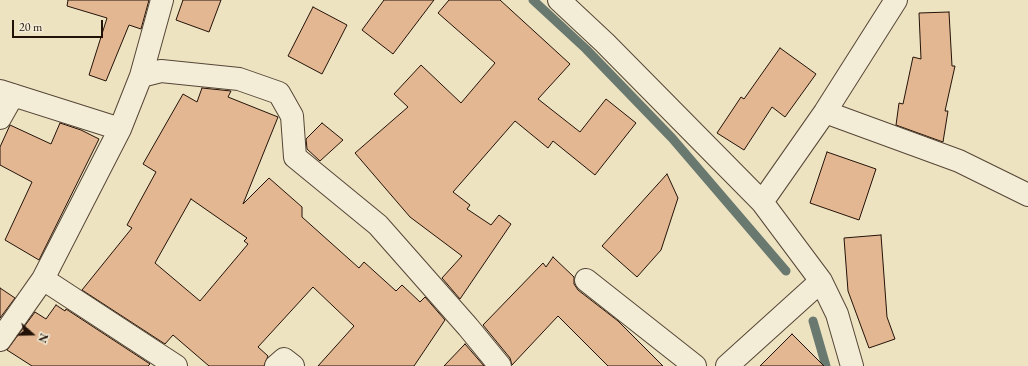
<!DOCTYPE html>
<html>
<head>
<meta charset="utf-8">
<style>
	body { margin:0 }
	#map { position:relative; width:1028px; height:366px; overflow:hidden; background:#ede3c1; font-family:"EB Garamond",serif }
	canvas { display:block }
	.north { position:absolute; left:12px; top:314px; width:40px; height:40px; -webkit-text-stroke:3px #f3edd7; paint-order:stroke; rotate:110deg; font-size:11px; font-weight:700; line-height:16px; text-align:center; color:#231208 }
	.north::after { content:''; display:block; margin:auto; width:14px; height:18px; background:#231208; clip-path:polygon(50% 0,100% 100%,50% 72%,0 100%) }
	.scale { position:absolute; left:12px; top:20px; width:91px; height:18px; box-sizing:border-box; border:2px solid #231208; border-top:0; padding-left:5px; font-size:12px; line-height:14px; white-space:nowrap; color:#231208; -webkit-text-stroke:3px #f3edd7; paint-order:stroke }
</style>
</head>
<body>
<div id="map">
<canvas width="1028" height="366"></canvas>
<div class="north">N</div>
<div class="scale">20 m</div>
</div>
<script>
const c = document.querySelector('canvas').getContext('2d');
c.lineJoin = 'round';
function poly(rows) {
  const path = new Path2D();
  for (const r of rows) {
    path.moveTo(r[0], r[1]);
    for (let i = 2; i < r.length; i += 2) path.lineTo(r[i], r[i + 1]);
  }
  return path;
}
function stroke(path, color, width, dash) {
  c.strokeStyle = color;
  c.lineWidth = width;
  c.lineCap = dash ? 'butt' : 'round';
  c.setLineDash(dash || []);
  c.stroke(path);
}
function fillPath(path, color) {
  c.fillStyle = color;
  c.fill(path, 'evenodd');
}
const stream = poly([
	[533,0,586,49,672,138,786,271],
	[813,321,826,366]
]);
const building = poly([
	[68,0,149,0,141,29,129,25,106,81,89,75,107,18,67,6,68,0],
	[183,0,221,0,209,32,176,20,183,0],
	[384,0,434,0,393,54,362,30,384,0],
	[449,0,500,0,570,64,538,99,580,132,606,99,636,123,595,175,553,141,548,148,515,121,453,192,470,205,467,209,491,225,499,215,511,224,460,299,442,278,462,256,410,217,355,153,408,107,394,94,421,65,461,103,495,63,438,13,449,0],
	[313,7,347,25,322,74,288,56,313,7],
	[949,12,952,66,955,66,945,111,948,111,943,142,896,125,899,103,903,104,913,57,921,59,919,13,949,12],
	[780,48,816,74,785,117,772,107,744,150,717,133,741,97,744,99,780,48],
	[202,88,231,91,228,97,278,117,243,204,269,178,302,207,302,217,359,268,364,262,396,291,402,285,420,302,425,297,445,320,414,366,318,366,354,326,313,287,258,347,268,356,264,366,209,366,173,335,165,344,82,290,132,228,127,225,156,172,143,164,183,94,197,102,202,88],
	[191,199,247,238,244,241,248,244,200,301,155,263,191,199],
	[60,123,81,130,99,139,39,260,5,240,32,182,0,165,0,147,10,125,51,144,60,123],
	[322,123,343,140,320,161,307,149,306,139,322,123],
	[827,152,876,169,859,220,810,203,827,152],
	[667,174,678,198,661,250,637,277,602,246,667,174],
	[881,235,887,317,895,339,869,348,848,291,844,238,881,235],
	[553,257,574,277,574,284,578,290,618,321,663,366,608,366,558,316,512,365,510,358,483,325,543,263,546,267,553,257],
	[0,288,15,298,0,318,0,288],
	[56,305,65,311,66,309,150,364,148,366,32,366,7,350,35,312,46,319,56,305],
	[792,334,824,366,760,366,792,334],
	[465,344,484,366,444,366,465,344]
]);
const street = poly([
	[559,0,605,43,762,202,821,281,837,314,852,366],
	[141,76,161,71,239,79,279,93,292,116,295,157,378,225,468,327,500,366],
	[0,91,120,129],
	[825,112,959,161,1028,195],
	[0,118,13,95],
	[762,202,825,112,896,0],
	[43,279,176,366],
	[586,280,695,366],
	[0,340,43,279,120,129,141,76,162,0],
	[276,366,284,359,293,366],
	[727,366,821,281]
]);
stroke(stream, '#6a7970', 9);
fillPath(building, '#e3b792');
stroke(building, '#231208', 1);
stroke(street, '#564636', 24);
stroke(street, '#f3edd7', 22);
</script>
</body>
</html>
